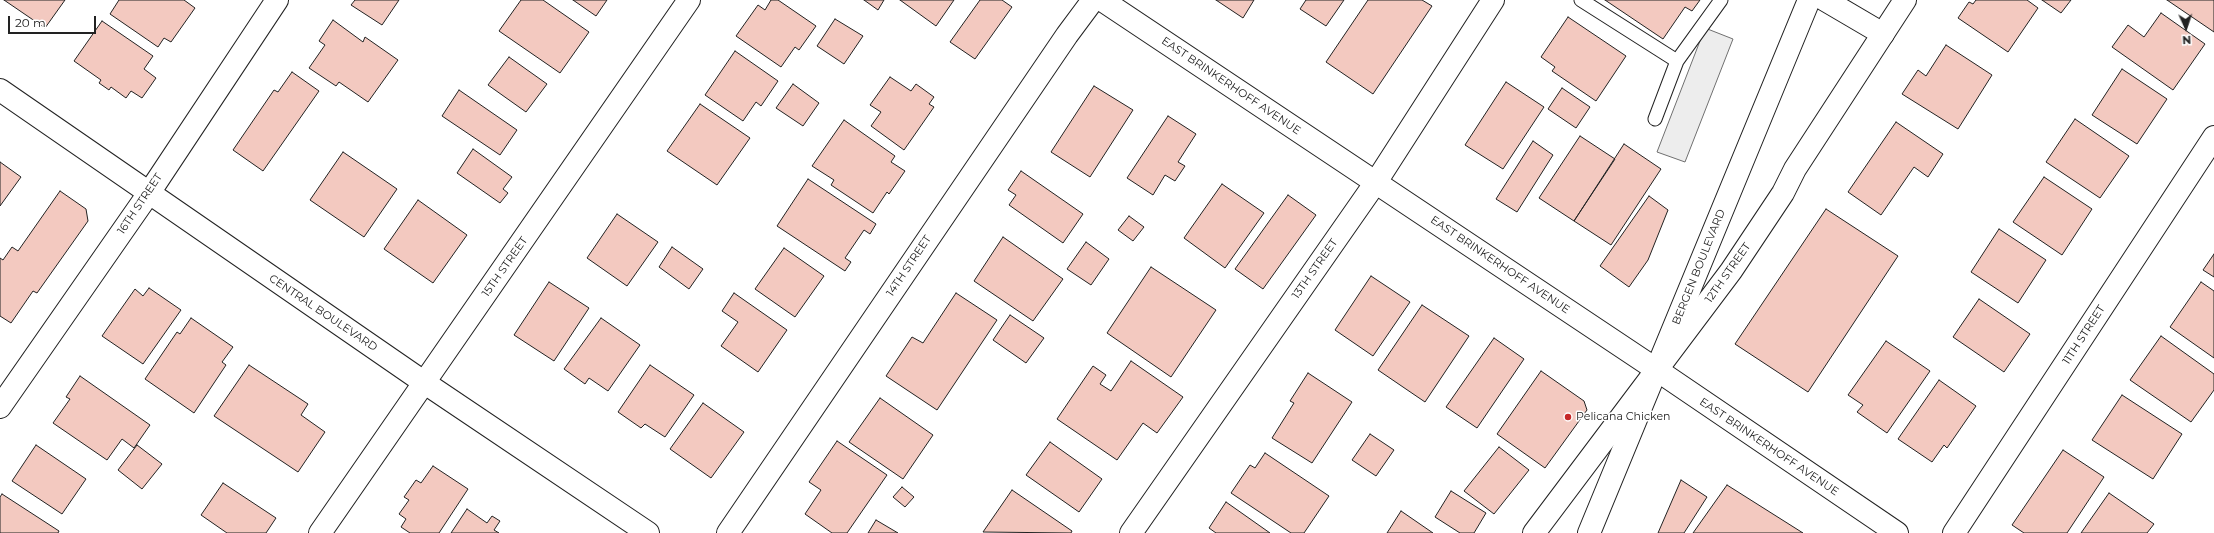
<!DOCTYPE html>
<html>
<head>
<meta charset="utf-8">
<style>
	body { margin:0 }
	#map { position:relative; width:2214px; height:533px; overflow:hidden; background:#fff; font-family:Montserrat,sans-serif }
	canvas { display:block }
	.north { position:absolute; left:2166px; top:8px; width:40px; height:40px; -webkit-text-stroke:3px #fff; paint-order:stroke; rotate:177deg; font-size:11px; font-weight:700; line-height:16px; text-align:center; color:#222 }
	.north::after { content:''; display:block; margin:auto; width:14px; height:18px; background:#222; clip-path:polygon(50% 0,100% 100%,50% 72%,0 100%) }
	.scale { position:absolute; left:8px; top:16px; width:88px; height:18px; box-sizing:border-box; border:2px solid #222; border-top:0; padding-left:5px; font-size:12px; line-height:14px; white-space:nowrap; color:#222; -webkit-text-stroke:3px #fff; paint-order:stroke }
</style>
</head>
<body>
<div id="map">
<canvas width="2214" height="533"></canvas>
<div class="north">N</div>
<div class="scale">20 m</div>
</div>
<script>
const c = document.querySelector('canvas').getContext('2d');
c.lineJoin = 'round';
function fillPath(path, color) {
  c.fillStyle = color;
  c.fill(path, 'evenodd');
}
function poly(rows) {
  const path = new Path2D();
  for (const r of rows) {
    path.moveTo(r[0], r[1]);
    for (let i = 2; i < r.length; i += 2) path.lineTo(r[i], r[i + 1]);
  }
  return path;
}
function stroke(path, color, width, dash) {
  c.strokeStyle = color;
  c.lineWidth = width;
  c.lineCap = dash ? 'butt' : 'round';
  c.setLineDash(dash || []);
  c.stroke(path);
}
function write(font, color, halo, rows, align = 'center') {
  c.font = font + ' Montserrat,sans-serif';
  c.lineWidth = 3;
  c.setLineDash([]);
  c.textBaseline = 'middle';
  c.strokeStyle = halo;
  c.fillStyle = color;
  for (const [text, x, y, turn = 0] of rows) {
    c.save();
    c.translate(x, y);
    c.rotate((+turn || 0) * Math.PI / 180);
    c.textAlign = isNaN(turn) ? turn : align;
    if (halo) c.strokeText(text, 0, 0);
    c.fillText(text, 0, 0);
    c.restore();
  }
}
const parking = poly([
	[1705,28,1733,39,1685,162,1657,152,1705,28]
]);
const building = poly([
	[4,0,65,0,45,28,4,0],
	[119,0,184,0,195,8,171,42,164,38,158,47,110,14,119,0],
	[355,0,399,0,382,25,351,5,355,0],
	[521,0,543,0,589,32,560,73,499,31,521,0],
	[573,0,607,0,596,16,573,0],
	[771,0,778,0,816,26,799,50,795,47,781,67,736,36,758,5,765,10,771,0],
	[864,0,884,0,878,10,864,0],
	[900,0,954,0,936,26,900,0],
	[980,0,1002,0,1012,7,975,59,950,42,980,0],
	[1216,0,1254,0,1243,18,1216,0],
	[1306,0,1344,0,1326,26,1300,9,1306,0],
	[1368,0,1422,0,1432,6,1373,94,1326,62,1368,0],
	[1605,0,1700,0,1692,11,1685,7,1663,39,1605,0],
	[1976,0,2027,0,2038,8,2008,52,1958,18,1969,2,1973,4,1976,0],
	[2042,0,2071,0,2061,13,2042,0],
	[2167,0,2214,0,2214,32,2167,0],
	[2161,13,2205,44,2173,90,2112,47,2128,25,2144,37,2161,13],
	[1568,17,1626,56,1596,101,1552,71,1555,67,1541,57,1568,17],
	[835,19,863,36,844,64,817,46,835,19],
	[333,20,363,42,365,37,398,60,368,102,339,82,336,86,309,68,325,45,319,41,333,20],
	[102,21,153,56,144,69,156,78,142,98,131,91,126,98,111,87,109,90,99,83,101,80,74,61,102,21],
	[1946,45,1992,75,1958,129,1902,94,1918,70,1926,76,1946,45],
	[735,51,778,81,761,106,756,102,743,121,705,95,735,51],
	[509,57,547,84,526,112,488,85,509,57],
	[2122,69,2167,99,2137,144,2092,115,2122,69],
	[292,72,319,91,263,171,233,150,274,90,278,92,292,72],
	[890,77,911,91,916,84,934,97,929,104,934,107,904,150,871,126,881,112,870,105,890,77],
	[1506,82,1544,107,1503,169,1465,145,1506,82],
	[793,84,819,103,803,126,776,108,793,84],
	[1094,86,1133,110,1090,177,1051,152,1094,86],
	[1562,88,1590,107,1576,128,1548,109,1562,88],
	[459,90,517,130,500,155,442,116,459,90],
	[700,104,750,138,717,185,667,151,700,104],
	[1168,116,1196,134,1178,162,1185,166,1175,181,1165,175,1153,195,1127,178,1168,116],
	[2075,119,2129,156,2100,198,2046,162,2075,119],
	[844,120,895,156,891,162,905,171,889,194,887,192,873,213,831,185,834,180,812,166,844,120],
	[1896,122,1943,154,1928,177,1914,167,1881,215,1848,192,1896,122],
	[1580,136,1615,159,1574,221,1539,198,1580,136],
	[1533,141,1553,155,1517,212,1496,199,1533,141],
	[1624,144,1661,169,1611,245,1574,221,1624,144],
	[473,149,512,177,503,189,508,193,500,203,457,173,473,149],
	[343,152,397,189,364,237,310,200,343,152],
	[0,162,21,177,0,206,0,162],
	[1021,171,1083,214,1063,243,1009,205,1016,195,1008,190,1021,171],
	[2044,177,2092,209,2062,255,2013,222,2044,177],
	[808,179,876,224,870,234,864,230,845,258,851,262,845,271,777,226,808,179],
	[1222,184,1264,213,1225,268,1184,238,1222,184],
	[60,191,86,209,88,221,37,293,33,291,11,323,0,316,0,258,3,260,12,247,18,251,60,191],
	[1288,195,1316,215,1263,289,1235,269,1288,195],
	[1649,196,1668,210,1648,260,1629,287,1600,266,1649,196],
	[418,200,467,235,433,283,384,249,418,200],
	[1826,209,1898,256,1808,392,1735,344,1826,209],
	[617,214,658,242,627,286,587,258,617,214],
	[1129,216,1144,227,1133,241,1118,230,1129,216],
	[1999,229,2046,260,2018,303,1971,272,1999,229],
	[1003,237,1063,279,1033,321,974,281,1003,237],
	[1086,242,1109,259,1091,285,1067,269,1086,242],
	[672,247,703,269,689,289,659,267,672,247],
	[784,248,824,276,795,317,755,289,784,248],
	[2214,254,2214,277,2203,270,2214,254],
	[1151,267,1216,310,1171,377,1107,333,1151,267],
	[1371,276,1410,302,1373,356,1335,330,1371,276],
	[549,282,589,308,554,361,514,335,549,282],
	[2201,282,2214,291,2214,358,2170,327,2201,282],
	[149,288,181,310,143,364,102,336,135,289,143,296,149,288],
	[734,293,787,330,758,372,721,346,738,322,722,311,734,293],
	[956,293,997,320,937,410,886,376,912,337,923,343,956,293],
	[1979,299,2030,334,2004,372,1953,337,1979,299],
	[1422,305,1469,336,1425,402,1378,370,1422,305],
	[1010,315,1044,338,1026,363,993,340,1010,315],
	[191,318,233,347,222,362,226,365,194,413,145,379,177,332,180,334,191,318],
	[601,318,640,345,608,391,589,378,585,384,564,369,601,318],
	[2161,336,2214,374,2214,390,2191,422,2130,380,2161,336],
	[1494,338,1524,359,1477,428,1446,407,1494,338],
	[1886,341,1930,371,1887,433,1857,412,1863,405,1848,395,1886,341],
	[1131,361,1183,397,1157,433,1143,423,1117,460,1057,419,1093,366,1106,375,1100,384,1111,391,1131,361],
	[249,365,308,404,301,415,325,432,298,472,214,416,249,365],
	[650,365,694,395,665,437,645,424,641,428,618,412,650,365],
	[1541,371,1584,401,1587,410,1545,468,1497,434,1541,371],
	[1308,373,1352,402,1312,463,1272,438,1294,403,1290,401,1308,373],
	[80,376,150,425,134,448,122,439,107,460,53,423,70,399,66,397,80,376],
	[1939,380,1976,406,1947,448,1944,445,1932,462,1898,439,1939,380],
	[2122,395,2182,434,2153,479,2092,440,2122,395],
	[880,398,933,435,903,479,849,442,880,398],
	[703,403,744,432,711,478,670,449,703,403],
	[1370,434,1394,450,1376,476,1352,460,1370,434],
	[837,441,887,475,847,533,832,533,805,514,821,490,809,482,837,441],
	[1050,442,1102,479,1079,512,1026,475,1050,442],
	[36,445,86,479,62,514,12,481,36,445],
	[137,445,162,464,142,489,118,470,137,445],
	[1499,447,1529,470,1494,514,1464,491,1499,447],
	[2063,450,2104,477,2067,533,2024,533,2012,525,2063,450],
	[1265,453,1329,496,1304,533,1291,533,1231,493,1250,465,1255,468,1265,453],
	[433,466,468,489,439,533,410,533,401,527,406,519,399,514,409,500,404,497,416,480,421,483,433,466],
	[1681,480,1707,497,1684,533,1658,533,1681,480],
	[223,483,276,518,266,533,227,533,201,515,223,483],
	[1727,485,1803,533,1693,533,1727,485],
	[902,487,914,497,905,507,893,497,902,487],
	[1012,490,1072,531,1071,533,983,532,1012,490],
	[1451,491,1486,513,1474,533,1460,533,1435,517,1451,491],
	[2109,493,2154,524,2147,533,2081,533,2109,493],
	[2,494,59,531,58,533,0,533,0,497,2,494],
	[1226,502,1270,533,1216,533,1209,528,1226,502],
	[467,509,487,523,492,516,500,521,494,530,499,533,451,533,467,509],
	[1401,511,1433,533,1387,533,1401,511],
	[876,520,898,533,868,533,876,520]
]);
const lane = poly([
	[1581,0,1677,61,1721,0],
	[1655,119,1677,61]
]);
const street = poly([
	[0,407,149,193,277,0],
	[320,533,689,0],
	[728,533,1067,35,1093,0],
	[1131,533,1376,182,1493,0],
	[1534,533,1731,271,1783,193,1795,169,1905,0],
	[1954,533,2214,137]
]);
const secondary = poly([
	[1102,0,1657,370,1897,533],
	[0,90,425,383,648,533]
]);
const primary = poly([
	[1825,0,1883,34],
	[1589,533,1809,0]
]);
const markers = [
	[1568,417,4,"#c62828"]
];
const streetNames = [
	["EAST BRINKERHOFF AVENUE",1231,86,34],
	["16TH STREET",140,204,-56],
	["EAST BRINKERHOFF AVENUE",1500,265,34],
	["14TH STREET",909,266,-56],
	["15TH STREET",505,267,-55],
	["BERGEN BOULEVARD",1699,267,-68],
	["13TH STREET",1315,269,-55],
	["12TH STREET",1728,273,-55],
	["CENTRAL BOULEVARD",323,313,34],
	["11TH STREET",2084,335,-57],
	["EAST BRINKERHOFF AVENUE",1769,447,34]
];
const poiNames = [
	["Pelicana Chicken",1576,417]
];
fillPath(parking, '#ededed');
stroke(parking, '#6f6f6f', 1);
fillPath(building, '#f3c9c0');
stroke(building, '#222', 1);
stroke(lane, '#222', 15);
stroke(street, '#222', 24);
stroke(secondary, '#222', 24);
stroke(primary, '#222', 24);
stroke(lane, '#fff', 13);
stroke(street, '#fff', 22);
stroke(secondary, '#fff', 22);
stroke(primary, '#fff', 22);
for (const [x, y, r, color] of markers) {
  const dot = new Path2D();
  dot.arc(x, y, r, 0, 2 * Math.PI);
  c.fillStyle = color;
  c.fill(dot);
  stroke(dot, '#fff', 1.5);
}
write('11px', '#222', '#fff', streetNames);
write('11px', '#222', '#fff', poiNames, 'left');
</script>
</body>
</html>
